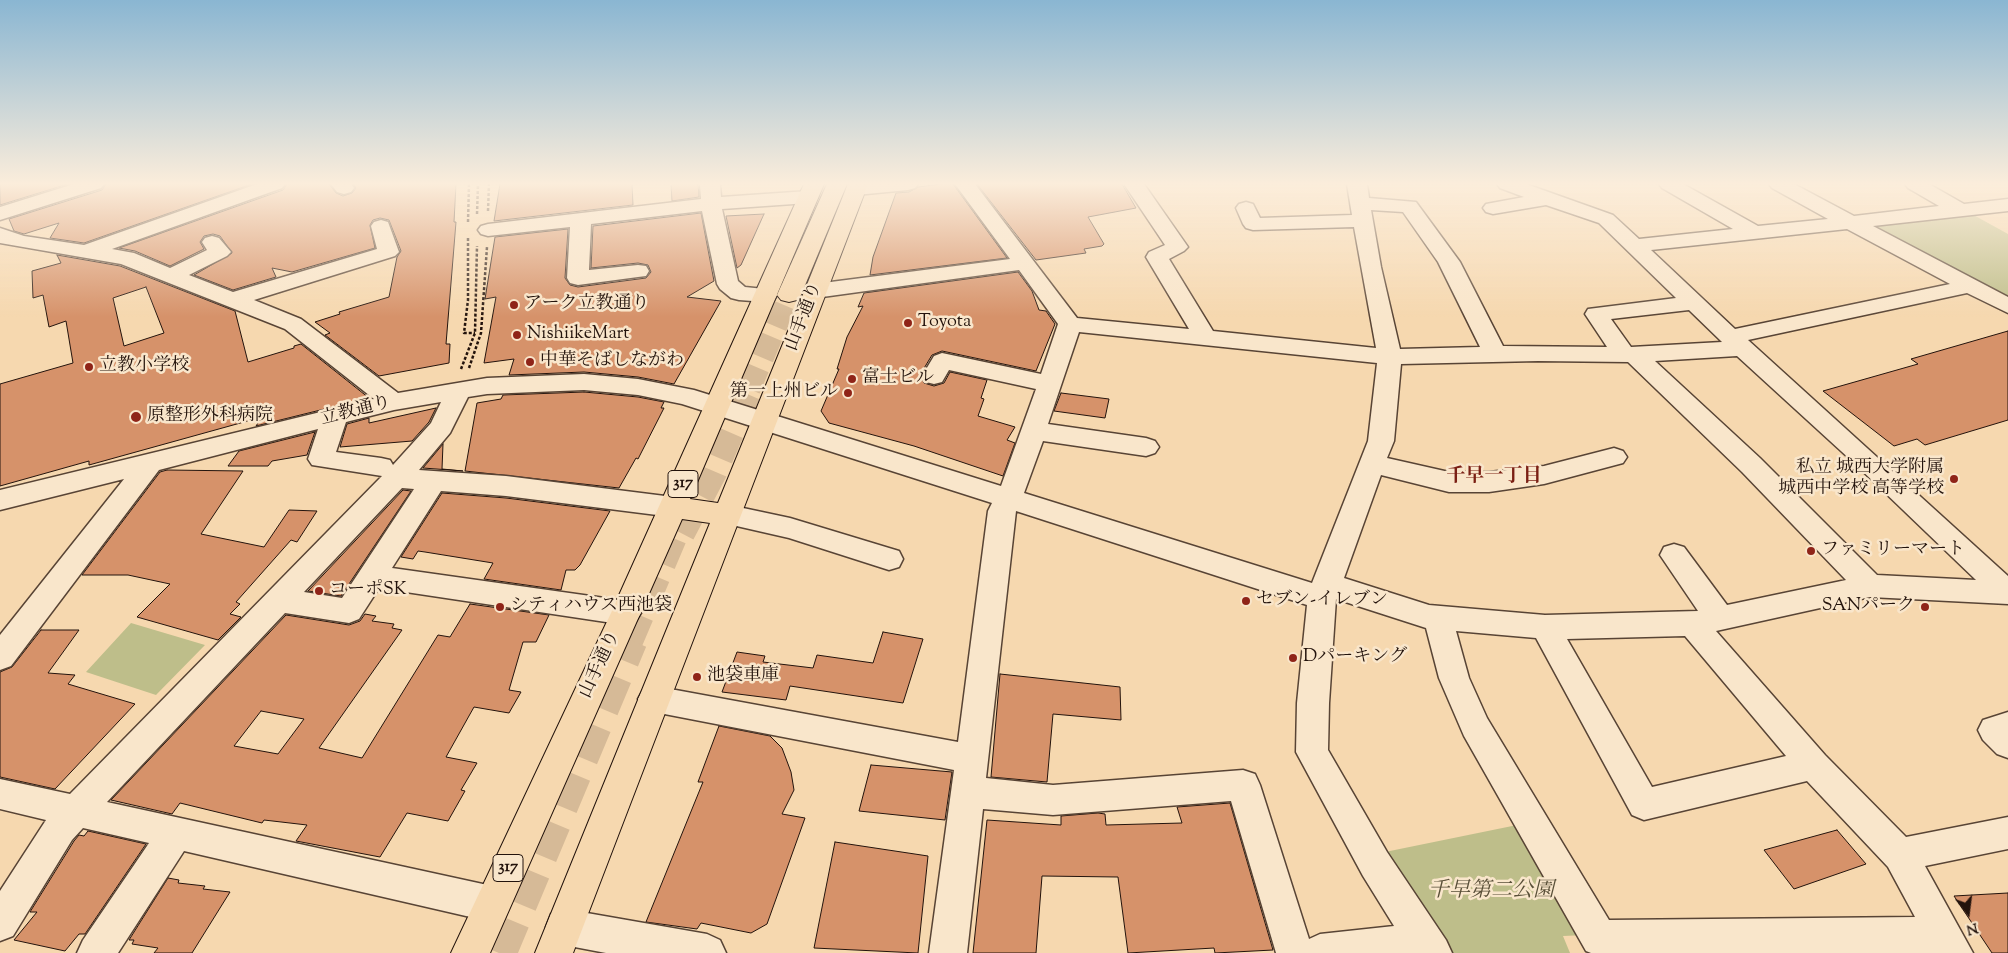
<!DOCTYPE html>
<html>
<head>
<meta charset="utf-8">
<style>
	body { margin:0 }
	#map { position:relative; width:2008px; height:953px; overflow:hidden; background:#f6d8af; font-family:"Sorts Mill Goudy",serif }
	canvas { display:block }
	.north { position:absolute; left:1943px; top:888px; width:50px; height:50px; -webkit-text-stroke:4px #f9e6cb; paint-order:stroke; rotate:165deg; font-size:14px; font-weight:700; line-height:20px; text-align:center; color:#23130c }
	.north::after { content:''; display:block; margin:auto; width:18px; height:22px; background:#23130c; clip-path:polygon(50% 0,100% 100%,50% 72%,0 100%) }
</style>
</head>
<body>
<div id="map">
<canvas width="2008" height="953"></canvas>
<div class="north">N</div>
</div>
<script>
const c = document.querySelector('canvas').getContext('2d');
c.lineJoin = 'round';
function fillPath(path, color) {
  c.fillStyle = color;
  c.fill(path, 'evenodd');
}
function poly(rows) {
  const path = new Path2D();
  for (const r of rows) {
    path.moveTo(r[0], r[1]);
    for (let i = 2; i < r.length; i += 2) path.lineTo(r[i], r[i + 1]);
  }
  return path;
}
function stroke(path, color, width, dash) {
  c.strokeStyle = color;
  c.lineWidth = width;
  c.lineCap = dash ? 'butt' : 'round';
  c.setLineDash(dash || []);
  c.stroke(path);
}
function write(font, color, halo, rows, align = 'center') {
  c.font = font + ' "Sorts Mill Goudy","Noto Serif JP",serif';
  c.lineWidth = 5;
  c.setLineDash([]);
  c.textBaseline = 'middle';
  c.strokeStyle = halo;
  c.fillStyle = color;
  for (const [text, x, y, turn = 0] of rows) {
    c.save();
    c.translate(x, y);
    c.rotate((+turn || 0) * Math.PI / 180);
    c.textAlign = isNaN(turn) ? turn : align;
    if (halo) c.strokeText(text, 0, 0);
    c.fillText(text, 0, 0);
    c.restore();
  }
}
const green = poly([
	[1970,213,2008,234,2008,302,1861,224],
	[131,623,205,645,156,695,86,672],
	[1522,824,1586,935,1563,936,1570,953,1449,953,1385,852]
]);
const building = poly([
	[0,184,68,184,0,205,0,184],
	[106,184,252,184,84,243,50,238,59,223,24,234,14,231,9,219,102,190,106,184],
	[287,184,329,184,336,193,343,196,352,193,356,188,353,184,456,184,454,222,456,222,446,344,450,344,449,363,379,376,325,335,330,333,315,322,340,314,339,312,389,297,397,257,401,251,389,220,380,218,373,220,370,225,375,248,292,272,272,268,276,277,233,290,194,275,232,253,220,236,213,234,204,236,200,242,204,249,170,266,135,251,119,248,283,190,287,184],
	[500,184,632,184,633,205,494,221,500,184],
	[671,184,698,184,699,197,672,201,671,184],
	[942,184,953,184,1007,258,870,275,873,257,896,193,909,192,918,187,942,184],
	[977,184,1122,184,1136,208,1088,217,1104,244,1102,246,1084,249,1086,253,1036,260,977,184],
	[701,213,714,281,687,297,721,301,674,384,638,377,584,372,509,375,514,359,484,363,496,297,485,299,495,237,568,229,565,278,570,285,578,287,646,278,651,272,648,265,638,263,591,268,593,226,701,213],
	[764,214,741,265,737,268,726,216,764,214],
	[57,255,120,266,235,311,248,362,294,348,294,346,301,344,369,398,256,426,262,417,89,465,89,461,0,486,0,384,73,363,66,321,49,327,43,295,33,298,32,271,61,263,57,255],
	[146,287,164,333,124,346,113,298,146,287],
	[1018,272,1032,291,1039,310,1046,311,1055,324,1036,371,942,351,932,355,920,375,924,383,934,386,944,383,950,372,987,380,981,398,984,399,978,416,1015,427,1007,440,1015,443,1003,476,914,446,829,423,821,411,839,369,837,369,847,337,863,306,858,307,864,293,1018,272],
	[2008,331,2008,420,1925,445,1917,439,1894,446,1823,391,1918,364,1911,359,2008,331],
	[584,392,638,397,664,402,661,408,664,408,638,459,636,458,619,488,465,471,477,403,501,399,503,395,584,392],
	[1061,393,1109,399,1105,418,1054,411,1061,393],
	[436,408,429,422,412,441,340,447,347,424,369,418,369,423,436,408],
	[315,432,307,455,272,461,268,466,228,466,239,451,315,432],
	[443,444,442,469,463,471,423,468,443,444],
	[167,470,243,471,201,534,264,547,289,510,317,511,297,542,291,540,236,602,240,604,230,614,241,617,218,640,137,617,170,584,128,575,82,575,160,472,167,470],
	[403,490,411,491,341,596,308,591,403,490],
	[442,493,506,498,610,511,580,565,575,570,566,570,561,590,484,579,493,563,425,552,418,551,413,559,401,557,442,493],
	[470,604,549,615,536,642,523,642,509,690,521,692,509,713,474,707,446,757,477,763,461,790,465,791,448,821,407,813,380,857,296,841,307,825,264,820,262,823,180,803,172,814,111,800,286,615,349,625,360,621,365,614,376,616,372,621,394,624,392,628,402,630,319,748,362,758,438,635,450,637,470,604],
	[261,711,304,719,278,754,234,746,261,711],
	[41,630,79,630,48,673,75,675,68,684,135,704,55,789,0,777,0,672,12,667,41,630],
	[883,632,923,639,903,703,790,686,786,700,722,692,737,652,765,656,763,662,813,668,817,655,873,663,883,632],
	[1000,674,1120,687,1121,720,1053,714,1047,782,991,777,1000,674],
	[719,726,770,736,782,748,791,772,794,790,782,814,805,818,767,924,751,933,701,923,697,929,646,922,703,782,698,782,719,726],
	[871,765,952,772,945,820,859,811,871,765],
	[1230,803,1273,950,1215,953,1214,948,1128,953,1118,877,1042,876,1036,953,973,953,987,820,1061,825,1061,816,1098,813,1105,814,1106,825,1182,823,1177,807,1230,803],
	[1837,830,1866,864,1794,889,1764,850,1837,830],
	[88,831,146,844,85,934,79,934,65,951,14,940,37,912,30,912,74,841,79,835,84,836,88,831],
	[835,842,928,856,918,953,814,948,835,842],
	[168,878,179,880,178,883,205,886,203,889,230,892,192,953,154,953,158,948,132,944,134,940,129,940,168,878],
	[2008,893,2008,953,1992,953,1954,896,2008,893]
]);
const highwayTunnelFar2 = poly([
	[749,389,789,295]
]);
const highwayTunnelFar1 = poly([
	[681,533,713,472,749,388],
	[629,641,679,523]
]);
const highwayTunnel = poly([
	[499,953,630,640]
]);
const path = poly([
	[488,211,489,184],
	[477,214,478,184],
	[468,222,469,184],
	[468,238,468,300,464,333,475,333],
	[469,368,481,333,487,247],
	[461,369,475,333,477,246]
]);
const minor = poly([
	[74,184,104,184,101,188,0,220,0,207,74,184],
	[257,184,285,184,282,188,112,249,134,253,170,268,207,250,202,242,205,238,212,236,219,238,231,252,227,256,189,275,233,292,377,249,371,226,374,222,381,220,388,222,399,252,395,256,254,300,301,319,398,393,487,378,584,374,638,379,694,390,1001,486,1036,389,949,370,942,382,934,384,926,382,922,376,934,356,942,353,1041,374,1058,324,1019,270,815,298,807,296,804,291,807,286,815,284,1010,259,955,184,975,184,1077,318,1189,329,1146,257,1149,252,1165,245,1124,184,1144,184,1188,247,1184,251,1169,259,1213,331,1376,348,1354,227,1253,230,1246,228,1243,224,1236,208,1239,204,1246,202,1253,204,1260,218,1352,215,1347,184,1367,184,1369,198,1416,202,1460,262,1503,346,1607,347,1585,314,1588,309,1676,298,1599,223,1546,205,1493,214,1486,212,1483,208,1486,204,1524,197,1500,188,1497,184,1526,184,1613,215,1639,239,1733,229,1662,188,1659,184,1683,184,1758,226,1828,219,1772,188,1769,184,1794,184,1854,216,1939,206,1908,188,1905,184,1929,184,1964,204,2008,199,2008,211,1873,226,2008,297,2008,313,1967,293,1748,340,2008,576,2008,604,1870,597,1716,631,1825,755,1906,837,2008,817,2008,849,1925,866,1973,953,1591,953,1586,951,1464,736,1439,678,1426,628,1336,599,1329,703,1328,750,1387,852,1446,940,1452,953,1276,953,1231,801,1053,815,983,809,967,953,929,953,954,770,654,712,643,708,638,699,643,690,654,686,958,742,988,511,992,503,682,404,638,395,584,390,487,394,468,397,450,433,419,470,506,476,673,497,683,500,686,507,683,514,673,517,506,496,441,491,392,568,626,601,636,605,641,613,636,621,626,625,379,588,359,619,349,623,285,613,107,802,492,886,505,891,510,904,505,917,492,922,184,851,118,953,77,953,83,940,149,843,83,828,72,840,13,936,0,941,0,891,46,820,0,809,0,779,70,794,382,476,312,465,308,459,318,429,159,470,11,666,0,670,0,635,124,479,0,510,0,490,374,399,285,329,121,264,0,243,0,228,24,236,84,245,257,184],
	[1371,210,1403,212,1438,262,1480,347,1400,349,1381,267,1371,210],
	[1847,229,1950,284,1735,329,1651,250,1847,229],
	[1689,310,1722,342,1631,347,1611,319,1689,310],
	[1079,332,1377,363,1368,441,1312,583,1024,493,1043,441,1146,456,1155,453,1159,447,1155,441,1146,438,1048,424,1079,332],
	[1737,356,1853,462,1976,580,1877,575,1760,458,1655,361,1737,356],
	[1538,361,1628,362,1742,472,1846,580,1727,605,1684,547,1674,544,1664,547,1660,555,1698,611,1545,615,1429,605,1344,578,1381,475,1449,492,1489,492,1544,484,1623,463,1627,457,1623,451,1614,448,1544,466,1489,472,1449,472,1387,458,1394,441,1401,364,1538,361],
	[441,402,431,423,393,465,390,460,381,458,336,452,346,422,394,410,441,402],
	[402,488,414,489,342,598,304,592,402,488],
	[1016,511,1307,605,1297,703,1296,752,1363,876,1394,926,1320,934,1309,939,1260,785,1255,774,1243,770,1053,785,986,778,1016,511],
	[1456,631,1536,638,1632,815,1644,820,1807,781,1888,867,1915,917,1609,920,1487,718,1469,678,1456,631],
	[1685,636,1786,756,1652,787,1567,639,1685,636],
	[331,184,351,184,354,188,351,192,344,194,337,192,331,184],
	[700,184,720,184,721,197,808,191,815,193,818,197,815,201,808,203,722,209,738,281,745,287,774,290,777,295,774,300,766,302,739,300,731,298,720,289,717,284,702,211,591,224,589,270,638,265,646,266,649,271,646,276,638,277,578,285,570,283,567,278,570,227,488,236,481,234,478,230,481,226,488,224,701,199,700,184],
	[853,184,918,184,915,188,908,190,856,195,849,193,846,189,853,184],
	[729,505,790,518,889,548,899,551,903,559,899,567,889,570,789,538,719,522,715,515,719,508,729,505],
	[2008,712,2008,758,1997,754,1983,740,1978,730,1983,720,2008,712],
	[564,909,707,934,720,940,726,953,606,953,564,945,551,940,546,927,551,914,564,909]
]);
const major = poly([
	[804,184,824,184,690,499,718,503,848,184,868,184,573,953,535,953,710,523,682,519,490,953,451,953,611,613,804,184]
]);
const highway = poly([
	[827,184,847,184,801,295,797,300,789,302,781,300,777,295,827,184]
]);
const markers = [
	[514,305,5,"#8f2418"],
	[908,323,5,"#8f2418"],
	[517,335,5,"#8f2418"],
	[530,362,5,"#8f2418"],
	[89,367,5,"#8f2418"],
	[852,379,5,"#8f2418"],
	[848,393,5,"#8f2418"],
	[136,417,6,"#8f2418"],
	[1954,479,5,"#8f2418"],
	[1811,551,5,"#8f2418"],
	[319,591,5,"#8f2418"],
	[1246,601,5,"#8f2418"],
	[500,607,5,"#8f2418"],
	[1925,607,5,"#8f2418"],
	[1293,658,5,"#8f2418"],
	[697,677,5,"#8f2418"]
];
const shields = [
	[683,484,30],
	[508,868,30]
];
const shieldNames = [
	["317",683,484],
	["317",508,868]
];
const poiNames = [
	["アーク立教通り",524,305],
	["Toyota",918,323],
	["NishiikeMart",527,335],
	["中華そばしながわ",540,362],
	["立教小学校",99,367],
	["富士ビル",862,379],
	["第一上州ビル",838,393,"right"],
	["原整形外科病院",147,417],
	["私立 城西大学附属",1944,469,"right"],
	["城西中学校 高等学校",1944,490,"right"],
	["ファミリーマート",1821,551],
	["コーポSK",329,591],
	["セブン-イレブン",1256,601],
	["シティハウス西池袋",510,607],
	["SANパーク",1915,607,"right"],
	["Dパーキング",1303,658],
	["池袋車庫",707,677]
];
const streetNames = [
	["山手通り",805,317,-69],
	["立教通り",356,412,-14],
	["山手通り",601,665,-65]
];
const neighbourhoodNames = [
	["千早一丁目",1494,478]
];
const nearParknames = [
	["千早第二公園",1491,892]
];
fillPath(green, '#bebe8a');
fillPath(building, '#d6926a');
stroke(building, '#23130c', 1);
stroke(highwayTunnelFar2, '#d6ba97', 23, [23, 11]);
stroke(highwayTunnelFar1, '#d6ba97', 28, [28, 14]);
stroke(highwayTunnel, '#d6ba97', 35, [35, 18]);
stroke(minor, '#584435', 3);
stroke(major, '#23130c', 2);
stroke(highway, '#23130c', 2);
stroke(path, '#23130c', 2.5, [3, 2]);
fillPath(minor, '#f9e6cb');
fillPath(major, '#f6d8af');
fillPath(highway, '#f6d8af');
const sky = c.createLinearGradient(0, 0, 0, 317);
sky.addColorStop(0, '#8ab6d2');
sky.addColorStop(0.58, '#fbeddb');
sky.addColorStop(1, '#fbeddb00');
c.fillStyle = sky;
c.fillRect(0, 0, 2008, 317);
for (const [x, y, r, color] of markers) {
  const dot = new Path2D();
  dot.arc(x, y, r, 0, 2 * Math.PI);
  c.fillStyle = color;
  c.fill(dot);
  stroke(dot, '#f9e6cb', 2);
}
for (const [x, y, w] of shields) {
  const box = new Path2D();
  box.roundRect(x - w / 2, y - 13.5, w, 27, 4);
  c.fillStyle = '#f9e6cb';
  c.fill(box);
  stroke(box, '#23130c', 1);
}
write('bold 16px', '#23130c', null, shieldNames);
write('18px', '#23130c', '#f9e6cb', poiNames, 'left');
write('18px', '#23130c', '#f9e6cb', streetNames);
write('bold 19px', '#7a1f14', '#f9e6cb', neighbourhoodNames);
write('italic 21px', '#594f38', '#f9e6cb', nearParknames);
</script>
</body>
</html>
